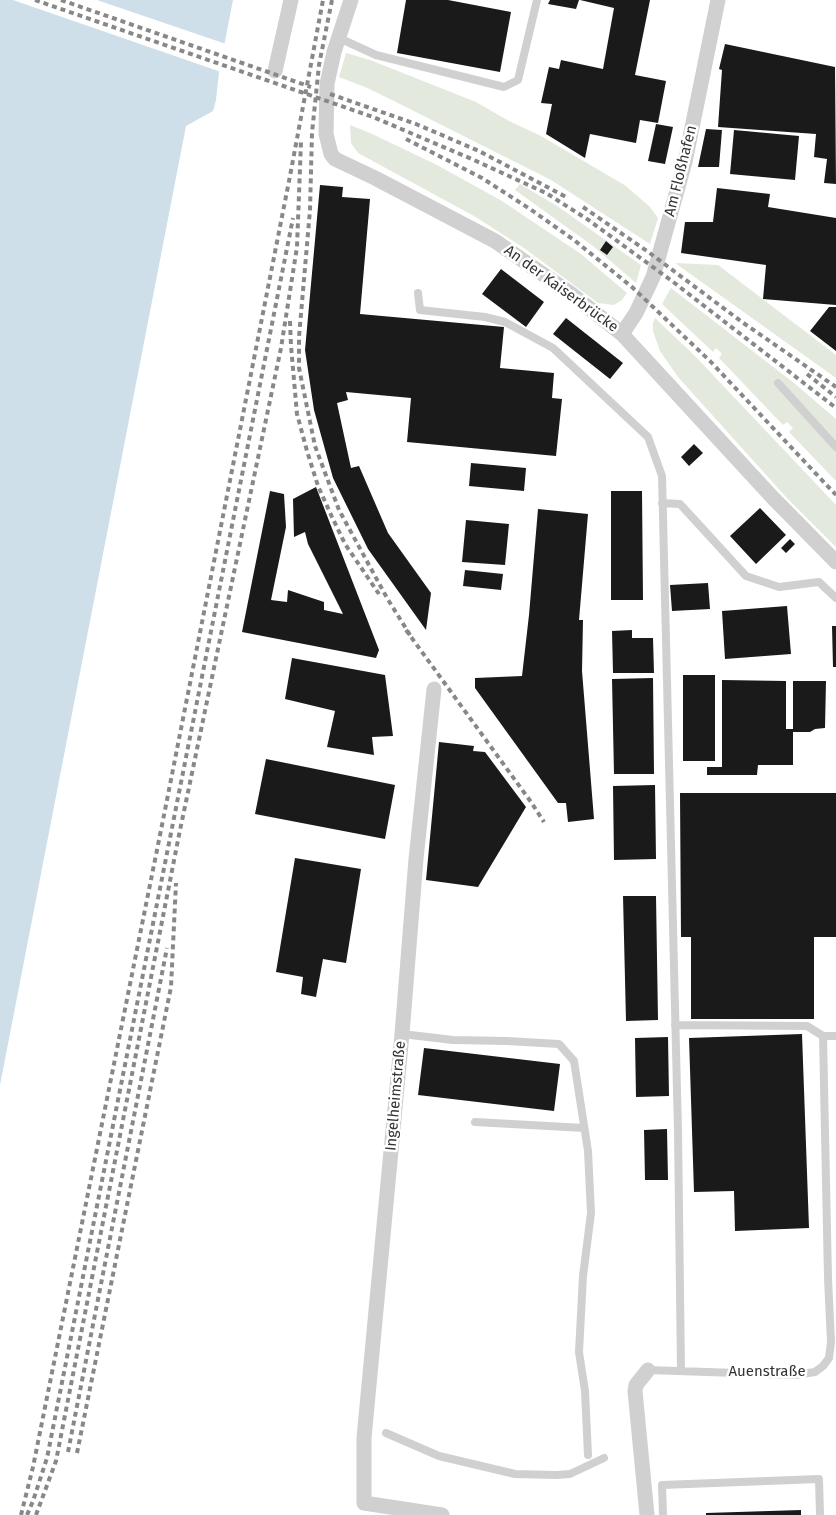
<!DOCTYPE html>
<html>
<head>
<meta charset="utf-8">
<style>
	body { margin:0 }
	canvas { display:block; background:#fff }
</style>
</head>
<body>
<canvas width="836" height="1515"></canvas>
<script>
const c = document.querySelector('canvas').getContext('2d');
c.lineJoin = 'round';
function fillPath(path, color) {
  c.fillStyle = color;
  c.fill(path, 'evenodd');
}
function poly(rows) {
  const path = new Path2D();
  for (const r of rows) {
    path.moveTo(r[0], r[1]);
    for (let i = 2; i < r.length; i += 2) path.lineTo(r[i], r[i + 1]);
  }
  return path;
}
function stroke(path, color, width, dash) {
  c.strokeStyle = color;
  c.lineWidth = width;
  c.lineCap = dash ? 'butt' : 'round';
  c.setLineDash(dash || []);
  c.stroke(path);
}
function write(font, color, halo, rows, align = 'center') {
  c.font = font + ' "Fira Sans",sans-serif';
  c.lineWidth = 5;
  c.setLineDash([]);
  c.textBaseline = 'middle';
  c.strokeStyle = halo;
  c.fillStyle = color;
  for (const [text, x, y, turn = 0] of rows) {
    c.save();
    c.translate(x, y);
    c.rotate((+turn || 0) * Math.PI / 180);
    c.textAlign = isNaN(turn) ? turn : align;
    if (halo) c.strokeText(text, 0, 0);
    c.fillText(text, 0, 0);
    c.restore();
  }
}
const green = poly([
	[346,53,370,60,476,102,509,121,541,136,626,186,650,207,658,218,650,244,551,180,392,100,365,87,339,77],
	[350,125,370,133,437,165,502,201,581,254,627,293,622,300,614,305,598,303,524,248,474,216,358,153,351,143],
	[520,184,557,206,641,265,636,283,593,246,515,190],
	[675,263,718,265,836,355,836,378],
	[671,288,794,383,836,419,836,481,789,432,793,428,787,422,783,425,719,358,722,354,716,348,713,352,662,304],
	[655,318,696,357,836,505,836,547,786,497,678,377,660,351,653,331,653,323]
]);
const water = poly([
	[0,0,233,0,219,72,216,100,213,111,186,126,0,1085]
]);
const pier = poly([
	[13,0,97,0,226,44,221,72]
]);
const building = poly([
	[406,0,448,0,511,12,500,72,397,53],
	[550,0,579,0,576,9,548,4],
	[580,0,650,0,635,75,666,81,658,123,640,120,636,143,590,134,585,158,546,134,552,104,541,103,549,67,559,69,561,60,603,69,614,8],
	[725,44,835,67,836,184,824,183,827,159,814,157,816,134,718,127,722,70,719,69],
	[656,124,673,127,665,164,648,161],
	[706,129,722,130,719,167,698,167],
	[734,130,799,136,795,180,730,174],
	[320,185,343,187,342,197,370,199,360,314,504,327,500,368,554,373,552,398,562,399,556,456,407,442,411,398,346,392,348,400,337,403,351,468,359,466,388,533,431,593,426,630,368,549,333,478,314,410,305,350],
	[717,188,770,194,768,207,836,218,836,305,763,299,766,265,681,253,685,222,713,222],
	[606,241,613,247,607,255,600,250],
	[501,269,544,302,526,327,482,294],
	[829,307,836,307,836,351,810,331],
	[566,318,623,363,610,379,553,334],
	[694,444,703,453,689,466,681,457],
	[471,463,526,468,524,491,469,486],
	[316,487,379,650,376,658,242,632,270,491,284,494,286,527,271,600,287,602,288,590,324,602,324,610,343,614,308,544,305,532,294,537,293,499],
	[611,491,642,491,643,600,611,600],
	[760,508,786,535,756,564,730,536],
	[538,509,588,514,579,620,583,620,582,671,594,819,568,822,566,803,558,803,475,688,475,678,522,676,529,615],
	[466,520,509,524,505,565,462,562],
	[790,539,795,544,786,553,781,548],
	[465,570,503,574,501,590,463,586],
	[708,583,710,609,672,611,670,585],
	[787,606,791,654,725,659,722,611],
	[832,626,836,626,836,667,833,667],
	[632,630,632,638,653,638,654,673,613,673,612,631],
	[292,658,385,675,393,736,372,737,374,755,327,747,335,711,285,699],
	[683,675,715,675,715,761,683,761],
	[653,678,654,774,614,774,612,679],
	[722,680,786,681,786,729,793,729,793,681,826,681,825,728,815,729,810,732,793,732,793,765,758,765,757,775,707,775,707,767,722,767],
	[439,742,474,746,473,751,485,752,526,807,478,887,426,880],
	[266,759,395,785,385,839,255,814],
	[655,785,656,859,614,860,613,786],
	[680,793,836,793,836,937,814,937,814,1019,691,1019,691,937,681,937],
	[295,858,361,869,346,963,323,959,316,997,301,994,303,977,276,972],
	[623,896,656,896,658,1020,626,1021],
	[802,1034,809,1228,735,1231,734,1191,694,1192,689,1038],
	[668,1037,669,1096,636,1097,635,1038],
	[424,1048,560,1064,554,1111,418,1095],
	[667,1129,668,1180,645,1180,644,1130],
	[801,1510,801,1515,706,1515,706,1513]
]);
const lane = poly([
	[339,38,376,55,504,87,518,80,537,0],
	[418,293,420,310,485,317,505,322,553,348,648,437,662,476,678,1131,681,1371],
	[778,383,836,447],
	[662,503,680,504,746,576,779,587,819,582,836,598],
	[675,1025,807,1026,823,1036],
	[402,1034,453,1040,507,1041,559,1044,574,1061,588,1151,591,1213,583,1276,579,1352,585,1391,588,1455],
	[823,1036,836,1036],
	[475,1122,584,1128],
	[648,1370,795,1375,815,1372,823,1366,829,1358,831,1342,828,1278,823,1036],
	[386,1433,439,1456,515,1474,556,1475,570,1474,604,1458],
	[663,1515,662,1485,819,1479,820,1515]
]);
const street = poly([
	[351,0,334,52,327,84,326,134,331,154,335,159,375,178,495,241,570,293,622,334,773,498,836,562],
	[275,71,291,0],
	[622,334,636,313,653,277,685,162,718,0],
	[434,689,416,859,402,1034,364,1438,364,1503,442,1515],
	[647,1515,635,1391,636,1385,648,1370]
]);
const rail = poly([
	[35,0,373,117,474,160,546,193,587,219,672,281,836,408],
	[61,0,311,87],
	[332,0,319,65,312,133,310,210,299,337,299,368,315,446,339,510,387,598,410,635],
	[330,94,416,124,479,151,568,198],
	[406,139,482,178,530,209,574,240,632,287,710,361,836,495],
	[583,207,647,251,742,322,836,387],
	[290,321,291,346,297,414,307,451,318,486,332,517,345,544,379,594],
	[807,374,836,397],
	[406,630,531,802,544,822],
	[68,1452,167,948],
	[77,1453,171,987,176,883],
	[21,1515,33,1467,165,810,290,176,323,0],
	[27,1515,33,1501,47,1458,293,218],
	[36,1515,56,1461,179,835,281,348,297,247,301,142]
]);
const streetNames = [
	["Am Floßhafen",681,171,-76],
	["An der Kaiserbrücke",561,289,36],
	["Ingelheimstraße",396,1096,-85],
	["Auenstraße",767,1372]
];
fillPath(green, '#e3e9dd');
fillPath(water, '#cedfea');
fillPath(pier, '#fff');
fillPath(building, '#1a1a1a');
stroke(lane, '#d0d0d0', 8);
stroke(street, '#d0d0d0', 15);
stroke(rail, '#888', 4, [5, 4]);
write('15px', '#333', '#fff', streetNames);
</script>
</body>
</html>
